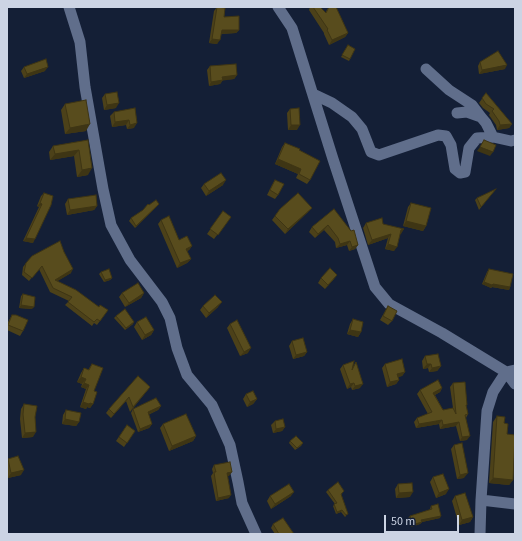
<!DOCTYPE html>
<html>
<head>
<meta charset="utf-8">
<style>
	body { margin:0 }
	#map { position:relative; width:522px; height:541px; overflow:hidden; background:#141f36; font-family:"Source Sans 3",sans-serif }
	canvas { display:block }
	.frame { position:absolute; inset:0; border:8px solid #ccd4e4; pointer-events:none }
	.scale { position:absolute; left:384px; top:515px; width:75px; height:18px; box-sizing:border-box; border:2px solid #ccd4e4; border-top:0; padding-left:5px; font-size:12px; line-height:14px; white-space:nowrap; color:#ccd4e4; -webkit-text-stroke:3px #141f36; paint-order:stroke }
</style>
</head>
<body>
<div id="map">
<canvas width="522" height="541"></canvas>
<div class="frame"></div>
<div class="scale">50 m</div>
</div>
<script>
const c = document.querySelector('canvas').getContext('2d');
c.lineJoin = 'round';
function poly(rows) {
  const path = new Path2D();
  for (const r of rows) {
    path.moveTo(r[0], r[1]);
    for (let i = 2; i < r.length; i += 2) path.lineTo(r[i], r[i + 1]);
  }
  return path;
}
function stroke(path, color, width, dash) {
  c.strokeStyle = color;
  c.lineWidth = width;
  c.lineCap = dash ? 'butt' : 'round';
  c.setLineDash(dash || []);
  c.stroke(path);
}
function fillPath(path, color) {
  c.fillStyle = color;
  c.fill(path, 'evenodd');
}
const minor = poly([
	[69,7,80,42,85,87,103,189,111,225,130,260,162,302,170,318,177,348,187,375,212,405,230,445,238,482,242,503,256,534],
	[278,7,292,28,333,159,375,287,389,304,442,333,506,372,515,384],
	[426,69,449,90,472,105,481,117],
	[313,94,332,103,352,117,362,129,371,152,379,155,438,135,446,136,451,145,455,169,460,173,465,172,469,148,477,138,493,137,511,141,515,140],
	[457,113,467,112,481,117,486,123,493,137],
	[481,500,515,504],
	[480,534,481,500,487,411,493,392,506,372,515,370]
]);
const wall = poly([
	[217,7,224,17,239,30,236,33,221,34,217,44,209,43,214,11],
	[310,7,320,7,325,13,329,7,336,7,348,33,345,37,329,45,324,34,324,33,309,10],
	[348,45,350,59,349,61,341,57],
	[480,62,505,69,479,74,478,66],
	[210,66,237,75,234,79,223,80,220,84,209,86,207,70],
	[24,67,45,71,24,78,21,71],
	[486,93,512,124,509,128,497,130,496,125,489,115,490,113,483,108,479,103],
	[105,94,116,108,104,110,102,98],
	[65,104,86,131,65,134,61,110],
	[135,108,134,128,127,129,126,125,112,127,110,116,114,112],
	[290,109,297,130,288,130,287,113],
	[88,140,88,175,77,177,74,156,50,160,49,152,53,146],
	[285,143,299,150,310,180,307,184,296,178,298,174,275,164,282,147],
	[275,180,278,195,275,199,267,195,272,185],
	[204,184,223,185,206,196,201,188],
	[494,191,479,210,475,200,477,198],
	[44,193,33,243,23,241,39,207,37,206,41,196],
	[68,199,97,206,94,210,67,215,65,204],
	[411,203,426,226,423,231,403,226,408,207],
	[159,204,135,228,129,221,131,218],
	[280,209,308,212,285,234,272,220],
	[334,209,358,245,355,249,349,251,347,245,336,248,335,242,324,230,315,238,309,232,312,227],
	[223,211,231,217,214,239,207,234],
	[161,220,179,240,192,246,189,250,187,251,191,259,187,263,177,268,158,224],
	[366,223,383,224,401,234,400,234,394,251,385,249,388,238,368,245,363,228],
	[64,252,71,273,57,281,99,307,108,310,97,325,94,323,92,326,65,305,69,301,50,292,39,269,29,281,22,275,23,267,26,263],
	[489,269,510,287,509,290,492,287,491,288,482,284,487,272],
	[101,272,112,278,110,280,104,282,99,274],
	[321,278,334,279,325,289,318,283],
	[122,293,144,293,141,298,125,307,119,297],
	[23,294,32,309,19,308,21,296],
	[203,306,218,307,206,318,200,310],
	[388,306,392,321,388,325,380,320],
	[12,315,23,331,20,336,7,330,7,324],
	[116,316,133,324,125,330,114,318],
	[353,319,361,332,358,337,347,334,350,324],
	[137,322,154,330,151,335,142,340,134,327],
	[230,324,248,353,240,356,227,328],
	[292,341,307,352,304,356,293,359,289,346],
	[425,356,441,366,437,371,429,372,428,368,423,369,422,361],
	[356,362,360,388,352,390,351,387,347,389,340,369,343,365,352,368],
	[92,364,94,391,93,404,90,408,87,407,86,409,80,407,86,389,81,387,82,384,77,382,81,373,84,368,88,370],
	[385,364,405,372,402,376,398,377,399,380,396,384,387,387,382,368],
	[138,376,150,387,130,412,126,401,111,418,106,413,109,409],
	[453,383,466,406,468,414,466,418,467,440,460,441,456,426,440,429,439,424,416,428,414,422,417,418,428,414,417,394,420,390,442,388,440,392,435,395,443,410,453,408,450,387],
	[246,394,257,399,253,404,247,407,243,399],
	[24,404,33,437,22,438,20,419,21,409],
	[161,406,158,410,148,415,152,424,149,428,138,432,131,413,133,409],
	[66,410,79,422,76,426,62,424,63,415],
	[497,416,504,423,507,434,513,480,509,485,489,483,493,422],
	[275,421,285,427,282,431,273,433,271,425],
	[163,424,196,436,193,441,169,451,160,428],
	[127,425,135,431,124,447,116,441],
	[290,441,303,443,301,446,295,450,289,443],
	[454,445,464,478,457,479,451,449],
	[8,459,21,475,8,478,7,472,7,461],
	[214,465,229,476,228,476,229,498,216,501,211,476,213,473,212,469],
	[433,477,446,494,436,498,430,482],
	[398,484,410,497,396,498,395,489],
	[328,490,344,491,341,495,346,516,345,517,341,512,336,514,333,506,335,504,326,492],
	[270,496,291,496,271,509,267,501],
	[455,496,473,517,470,522,459,525,452,501],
	[431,506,440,518,422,522,420,524,411,527,408,518,410,516,430,510,430,509],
	[273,524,294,534,275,534,271,528]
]);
const shadedWall = poly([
	[127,7,137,7,136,8,126,8],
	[222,30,239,30,236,33,219,34],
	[348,33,345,37,329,45,332,40],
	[212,39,220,40,217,44,209,43],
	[507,65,505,69,479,74,482,70],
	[48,67,45,71,24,78,27,74],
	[237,75,234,79,220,81,222,77],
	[223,80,220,84,209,86,211,82],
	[119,103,116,108,104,110,107,105],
	[129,120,126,125,112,127,115,122],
	[137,123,134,128,127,129,130,125],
	[90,124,86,131,65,134,70,128],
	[512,124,509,128,497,130,500,125],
	[291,125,300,125,297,130,288,130],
	[480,147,493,152,490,156,477,151],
	[79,150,74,156,50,160,55,154],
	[278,159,301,169,298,174,275,164],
	[92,168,88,175,77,177,82,170],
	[226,180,223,185,206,196,209,191],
	[40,203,42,204,39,207,37,206],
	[159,204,135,228,136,226],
	[97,206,94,210,67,215,70,210],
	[312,208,308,212,285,234,288,229],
	[406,221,426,226,423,231,403,226],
	[328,225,324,230,315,238,318,234],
	[404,229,401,234,398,235,401,230],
	[391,234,388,238,368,245,372,240],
	[26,238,35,239,33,243,23,241],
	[350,241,347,245,336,248,340,244],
	[388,244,397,247,394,251,385,249],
	[358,245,355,249,349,251,352,247],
	[192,246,189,250,183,253,186,249],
	[191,259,187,263,177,268,180,263],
	[73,269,71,273,53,284,55,280],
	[337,275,334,279,325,289,328,285],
	[112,278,110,280,104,282,105,280],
	[484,282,510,287,509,290,492,287,491,288,482,284],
	[144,293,141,298,125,307,129,303],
	[222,302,218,307,206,318,209,313],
	[21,305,34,307,32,309,19,308],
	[134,322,133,324,125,330,126,328],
	[154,330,151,335,142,340,145,335],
	[350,330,361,332,358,337,347,334],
	[251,348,248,353,240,356,244,352],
	[307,352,304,356,293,359,296,355],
	[427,364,431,364,428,368,423,369],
	[441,366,437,371,429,372,432,368],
	[405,372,402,376,394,378,397,374],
	[81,377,86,379,82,384,77,382],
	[399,380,396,384,387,387,390,382],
	[84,383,89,385,86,389,81,387],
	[354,383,351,387,347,389,350,384],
	[363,384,360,388,352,390,355,386],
	[150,387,147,391,130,412,133,407],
	[442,388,440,392,431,397,433,393],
	[129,397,126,401,111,418,114,414],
	[257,399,253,404,247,407,250,402],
	[83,402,90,403,93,404,90,408,87,407,86,409,80,407],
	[161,406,158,410,145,416,148,412],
	[65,419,79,422,76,426,62,424],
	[442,420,439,424,416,428,419,424],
	[459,422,456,426,440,429,443,425],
	[152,424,149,428,138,432,140,429],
	[285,427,282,431,273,433,276,429],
	[36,432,33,437,22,438,25,433],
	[196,436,193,441,169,451,172,446],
	[470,436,467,440,460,441,462,437],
	[24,470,21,475,8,478,11,473],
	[232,472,229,476,225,477,227,473],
	[468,473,464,478,457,479,460,475],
	[493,478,513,480,509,485,489,483],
	[449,489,446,494,436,498,439,493],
	[294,492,291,496,271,509,275,504],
	[413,492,410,497,396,498,399,493],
	[231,495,229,498,216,501,218,498],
	[342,510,341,512,336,514,337,512],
	[441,516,440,518,422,522,420,524,411,527,412,525,421,520],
	[473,517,470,522,459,525,462,520]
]);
const building = poly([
	[217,7,225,8,224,17,239,16,239,30,222,30,220,40,212,39,217,7],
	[313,7,320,7,326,13,329,7,336,7,348,33,332,40,327,30,328,29,313,7],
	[348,45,355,49,350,59,342,55,348,45],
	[498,51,507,65,482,70,480,62,498,51],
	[46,59,48,67,27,74,24,67,46,59],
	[236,64,237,75,222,77,223,80,211,82,210,66,236,64],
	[117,92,119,103,107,105,105,94,117,92],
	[486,93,512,124,500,125,499,121,492,111,494,109,486,104,482,98,486,93],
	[86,100,90,124,70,128,65,104,86,100],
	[135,108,137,123,130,125,129,120,115,122,114,112,135,108],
	[299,108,300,125,291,125,290,109,299,108],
	[88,140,92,168,82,170,79,150,55,154,53,146,88,140],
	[484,140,496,145,493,152,480,147,484,140],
	[285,143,300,149,299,150,320,161,310,180,299,174,301,169,278,159,285,143],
	[221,173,226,180,209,191,204,184,221,173],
	[275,180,284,184,278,195,270,190,275,180],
	[496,189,481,207,477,198,496,189],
	[44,193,53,196,51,205,35,239,26,238,42,204,40,203,44,193],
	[298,193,312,208,288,229,275,216,280,209,298,193],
	[96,195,97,206,70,210,68,199,96,195],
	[156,200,159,204,136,226,131,218,143,210,148,204,149,205,156,200],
	[411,203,431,208,426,226,406,221,411,203],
	[334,209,351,231,354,230,358,245,352,247,350,241,340,244,338,238,328,225,318,234,312,227,334,209],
	[223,211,231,217,218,235,210,229,223,211],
	[169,216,179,240,187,236,192,246,186,249,191,259,180,263,161,220,169,216],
	[382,218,383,224,404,229,401,230,397,247,388,244,391,234,372,240,366,223,382,218],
	[60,241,64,252,73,269,55,280,76,290,99,307,100,305,108,310,100,321,97,319,94,322,68,302,72,297,53,288,42,266,32,278,24,272,26,263,32,256,60,241],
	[330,268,337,275,328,285,321,278,330,268],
	[109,269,112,278,105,280,101,272,109,269],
	[489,269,513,274,510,287,493,284,492,285,484,282,489,269],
	[138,283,144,293,129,303,122,293,138,283],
	[23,294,35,297,34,307,21,305,23,294],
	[215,295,222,302,209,313,203,306,215,295],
	[388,306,397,311,392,321,383,316,388,306],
	[125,309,134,322,126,328,116,316,125,309],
	[12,315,16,315,28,320,23,331,8,325,12,315],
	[146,317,154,330,145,335,137,322,146,317],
	[353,319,363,322,361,332,350,330,353,319],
	[237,320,251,348,244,352,230,324,237,320],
	[303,338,307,352,296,355,292,341,303,338],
	[438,354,441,366,432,368,431,364,427,364,425,356,438,354],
	[402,359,405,372,397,374,399,380,390,382,385,364,402,359],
	[354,361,352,370,356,362,363,384,355,386,354,383,350,384,343,365,354,361],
	[92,364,103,368,94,391,97,392,93,404,90,403,89,404,83,402,89,385,84,383,86,379,81,377,84,368,89,370,92,364],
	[138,376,150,387,133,407,129,397,114,414,109,409,138,376],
	[438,380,442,388,433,393,443,410,453,408,456,414,453,383,465,382,467,405,466,405,468,414,465,415,470,436,462,437,459,422,443,425,442,420,419,424,417,418,432,412,420,390,438,380],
	[253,391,257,399,250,402,246,394,253,391],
	[156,398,161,406,148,412,152,424,140,429,133,409,156,398],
	[24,404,37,406,35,417,36,432,25,433,23,414,24,404],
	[66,410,81,413,79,422,65,419,66,410],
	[186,414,196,436,172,446,163,424,186,414],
	[497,416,505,417,504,423,508,424,507,434,515,435,513,480,493,478,497,416],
	[283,419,285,427,276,429,275,421,283,419],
	[127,425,135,431,127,443,119,437,127,425],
	[296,436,303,443,297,448,290,441,296,436],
	[462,443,468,473,460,475,454,445,462,443],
	[18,456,24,470,11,473,8,459,18,456],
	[230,462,232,472,227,473,231,495,218,498,214,472,216,472,214,465,230,462],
	[443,474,449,489,439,493,433,477,443,474],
	[338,482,344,491,341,494,348,514,346,515,342,510,337,512,334,504,337,503,328,490,338,482],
	[412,483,413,492,399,493,398,484,412,483],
	[289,484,294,492,275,504,270,496,289,484],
	[465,493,473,517,462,520,455,496,465,493],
	[438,504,441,516,421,520,422,522,412,525,410,516,432,509,431,506,438,504],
	[283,518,294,534,279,534,273,524,283,518]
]);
stroke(minor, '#606e8b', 11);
fillPath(wall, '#4c4119');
fillPath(shadedWall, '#3e3514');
fillPath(building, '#584c1d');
stroke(building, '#3e3514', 1);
</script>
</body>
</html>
